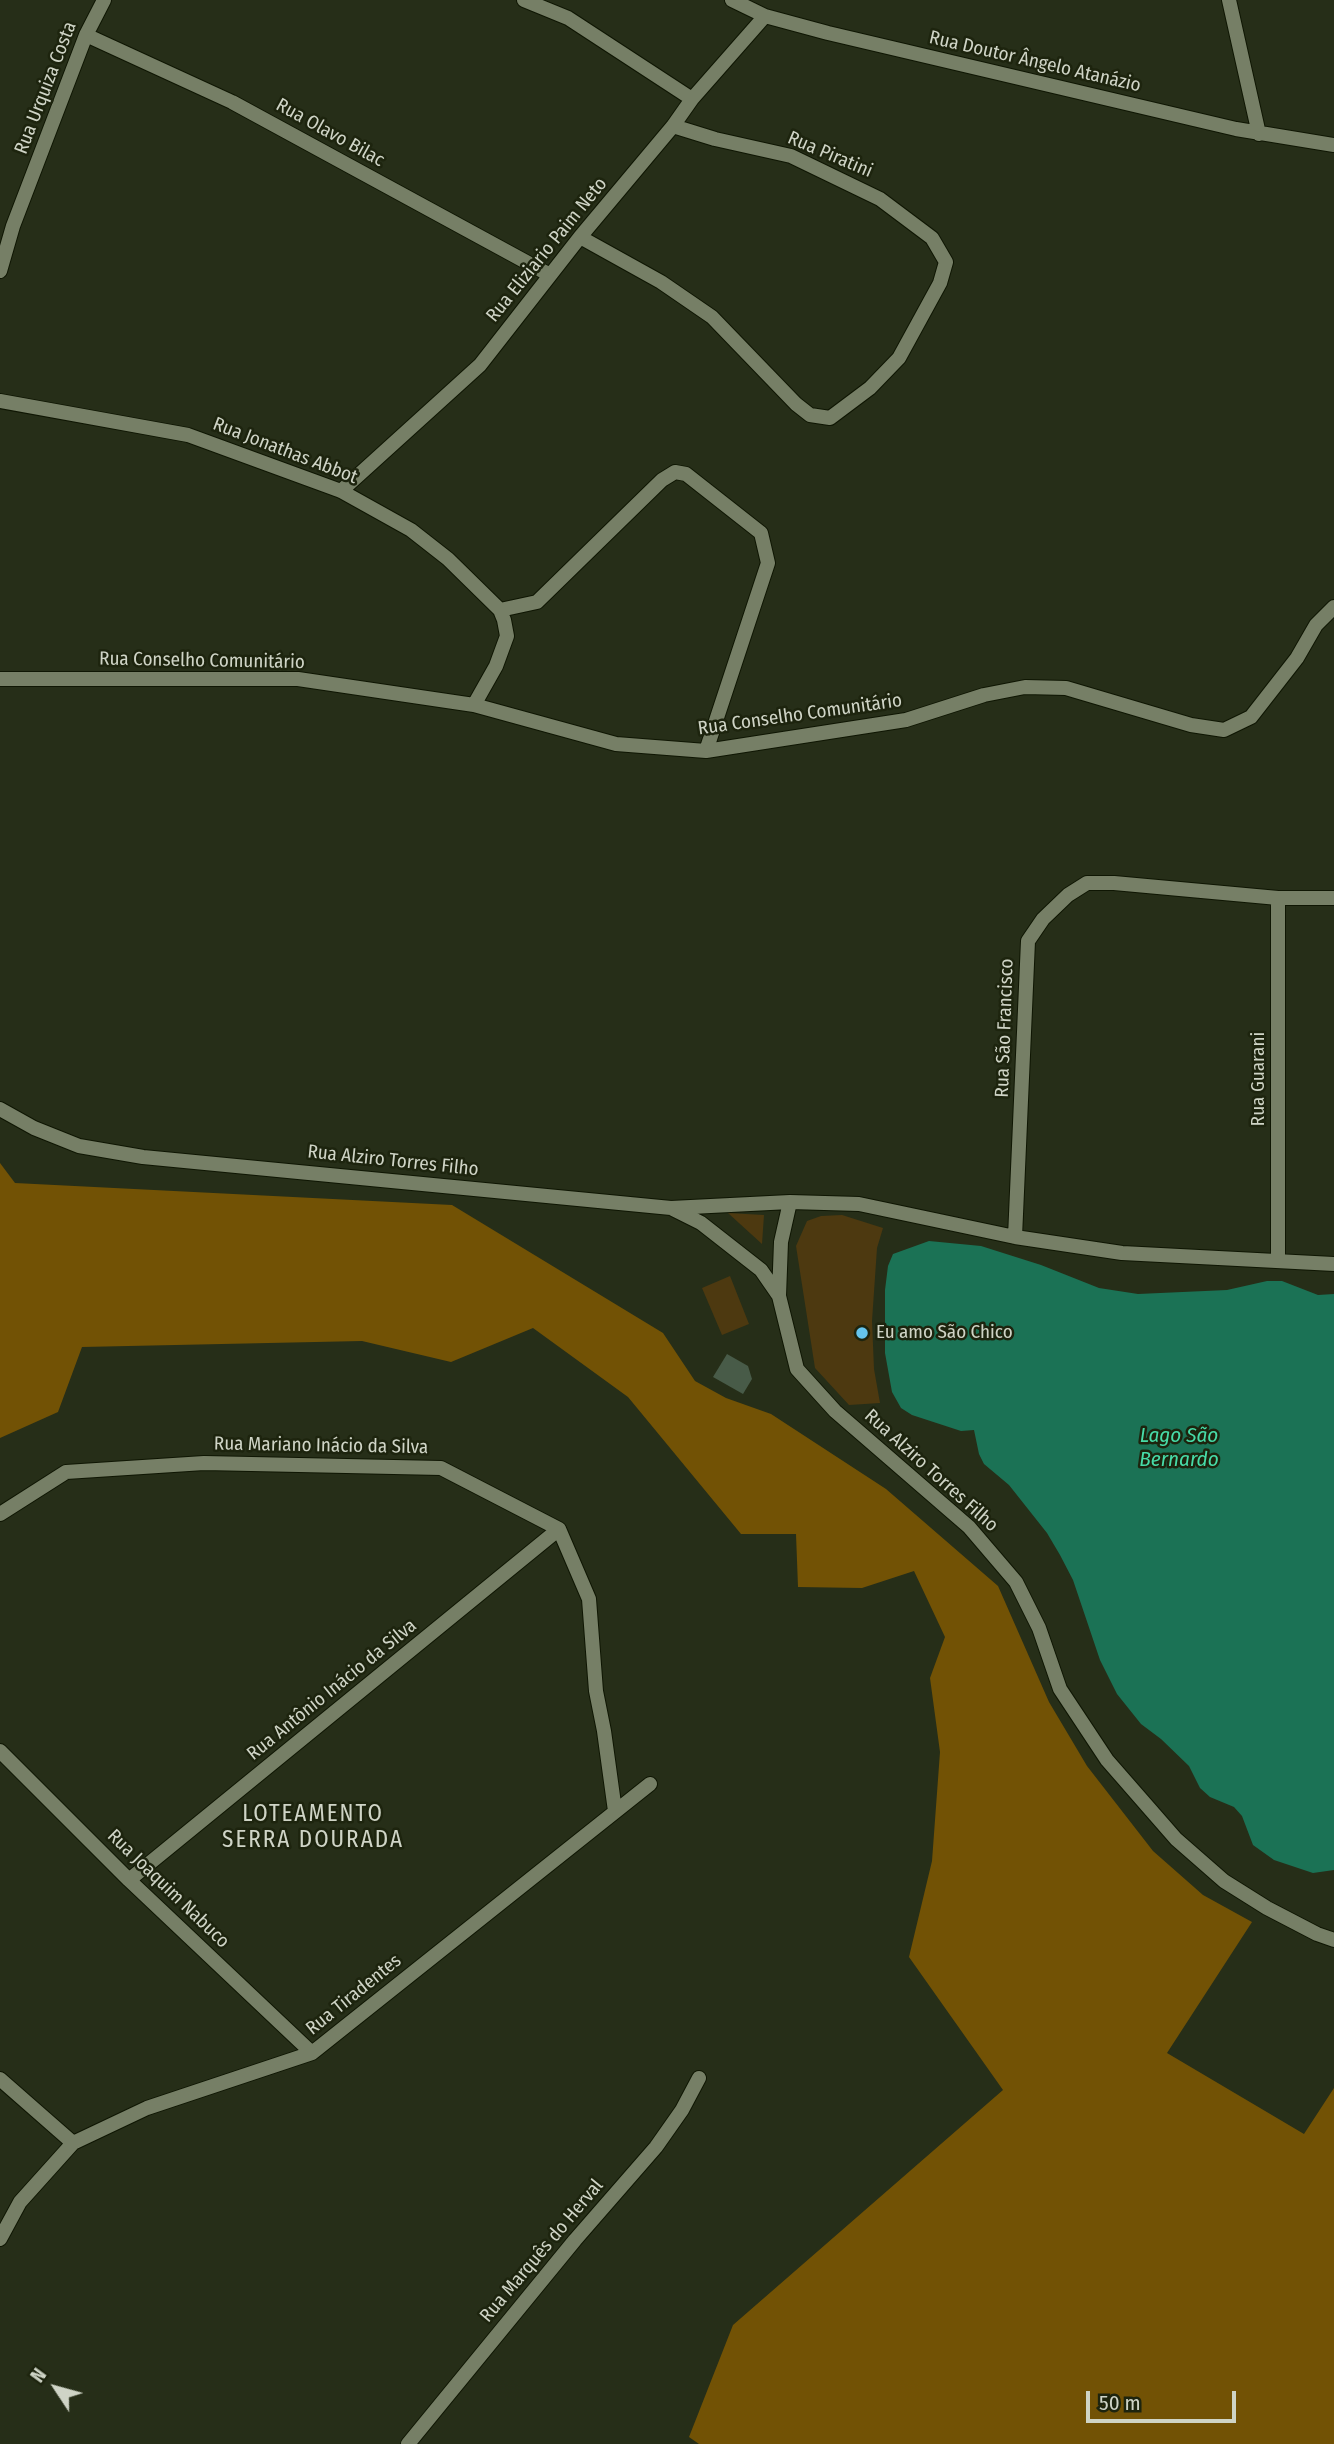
<!DOCTYPE html>
<html>
<head>
<meta charset="utf-8">
<style>
	body { margin:0 }
	#map { position:relative; width:1334px; height:2444px; overflow:hidden; background:#262e18; font-family:"Fira Sans Condensed",sans-serif }
	canvas { display:block }
	.north { position:absolute; left:21px; top:2353px; width:70px; height:70px; -webkit-text-stroke:5px #1d240e; paint-order:stroke; rotate:306deg; font-size:19px; font-weight:700; line-height:28px; text-align:center; color:#cfd4c6 }
	.north::after { content:''; display:block; margin:auto; width:24px; height:32px; background:#cfd4c6; clip-path:polygon(50% 0,100% 100%,50% 72%,0 100%) }
	.scale { position:absolute; left:1086px; top:2391px; width:150px; height:32px; box-sizing:border-box; border:4px solid #cfd4c6; border-top:0; padding-left:9px; font-size:21px; line-height:24px; white-space:nowrap; color:#cfd4c6; -webkit-text-stroke:5px #1d240e; paint-order:stroke }
</style>
</head>
<body>
<div id="map">
<canvas width="1334" height="2444"></canvas>
<div class="north">N</div>
<div class="scale">50 m</div>
</div>
<script>
const c = document.querySelector('canvas').getContext('2d');
c.lineJoin = 'round';
function fillPath(path, color) {
  c.fillStyle = color;
  c.fill(path, 'evenodd');
}
function poly(rows) {
  const path = new Path2D();
  for (const r of rows) {
    path.moveTo(r[0], r[1]);
    for (let i = 2; i < r.length; i += 2) path.lineTo(r[i], r[i + 1]);
  }
  return path;
}
function stroke(path, color, width, dash) {
  c.strokeStyle = color;
  c.lineWidth = width;
  c.lineCap = dash ? 'butt' : 'round';
  c.setLineDash(dash || []);
  c.stroke(path);
}
function write(font, color, halo, rows, align = 'center') {
  c.font = font + ' "Fira Sans Condensed",sans-serif';
  c.lineWidth = 5;
  c.setLineDash([]);
  c.textBaseline = 'middle';
  c.strokeStyle = halo;
  c.fillStyle = color;
  for (const [text, x, y, turn = 0] of rows) {
    c.save();
    c.translate(x, y);
    c.rotate((+turn || 0) * Math.PI / 180);
    c.textAlign = isNaN(turn) ? turn : align;
    if (halo) c.strokeText(text, 0, 0);
    c.fillText(text, 0, 0);
    c.restore();
  }
}
const green = poly([
	[728,1213,764,1215,762,1244],
	[842,1215,883,1228,877,1248,872,1321,874,1369,880,1403,849,1405,815,1368,796,1246,807,1221,821,1216],
	[730,1276,749,1324,722,1335,702,1288]
]);
const forest = poly([
	[0,1163,15,1183,452,1205,663,1333,695,1381,726,1398,771,1414,886,1489,998,1586,1049,1702,1087,1766,1153,1851,1203,1895,1252,1922,1167,2053,1304,2134,1334,2088,1334,2444,699,2444,689,2437,733,2325,1003,2090,909,1957,932,1861,940,1752,930,1678,945,1637,914,1571,862,1588,798,1587,796,1534,741,1534,628,1397,533,1328,451,1362,362,1341,82,1347,58,1412,0,1438]
]);
const water = poly([
	[929,1241,981,1246,1041,1265,1099,1288,1138,1294,1227,1290,1267,1281,1282,1281,1318,1295,1334,1294,1334,1870,1313,1873,1274,1860,1253,1845,1242,1816,1234,1807,1210,1797,1200,1788,1189,1766,1161,1739,1141,1724,1117,1694,1100,1660,1073,1580,1060,1555,1047,1533,1009,1485,984,1464,979,1454,974,1430,961,1431,912,1415,901,1408,892,1392,885,1353,885,1290,888,1266,893,1254]
]);
const building = poly([
	[727,1354,748,1366,752,1379,743,1394,713,1377]
]);
const street = poly([
	[524,0,568,18,692,99],
	[732,0,765,16,828,33,1236,129,1334,145],
	[1229,0,1259,134],
	[86,35,232,102,550,275],
	[580,237,661,282,712,317,796,404,810,415,830,418,870,388,899,358,940,283,946,262,932,238,880,199,791,156,715,139,673,126],
	[0,271,13,226,86,35,104,0],
	[0,401,188,435,341,491,411,530,448,559,500,610,504,620,507,636,496,666,474,705],
	[341,491,480,365,580,237,673,126,692,99,765,16],
	[500,610,537,602,662,480,675,472,686,474,761,533,768,563,706,751],
	[0,679,298,679,474,705,616,744,706,751,906,720,984,695,1025,687,1066,688,1191,725,1224,730,1251,717,1297,658,1316,625,1334,607],
	[1278,898,1278,1260],
	[0,1109,34,1128,79,1146,143,1157,671,1208,790,1202,859,1204,1015,1237,1122,1253,1334,1264],
	[790,1202,781,1242,779,1296,797,1369,835,1411,969,1527,1016,1582,1039,1628,1060,1689,1107,1760,1176,1839,1224,1881,1267,1908,1317,1934,1334,1940],
	[673,1209,701,1223,761,1270,779,1296],
	[1015,1237,1028,941,1043,919,1068,895,1087,883,1114,883,1278,898,1334,898],
	[0,1514,66,1472,204,1463,441,1468,559,1529,589,1599,596,1691,604,1731,615,1811],
	[0,1751,129,1880,312,2053],
	[129,1880,559,1529],
	[0,2079,73,2143],
	[0,2239,20,2202,73,2143,147,2108,312,2053,650,1784],
	[408,2444,575,2240,656,2147,682,2110,699,2078]
]);
const markers = [
	[862,1333,7,"#65c5ee"]
];
const streetNames = [
	["Rua Doutor Ângelo Atanázio",1035,62,13],
	["Rua Urquiza Costa",46,88,-69],
	["Rua Olavo Bilac",330,133,29],
	["Rua Piratini",830,155,23],
	["Rua Eliziario Paim Neto",547,250,-51],
	["Rua Jonathas Abbot",285,451,21],
	["Rua Conselho Comunitário",202,661,1],
	["Rua Conselho Comunitário",800,715,-8],
	["Rua São Francisco",1005,1028,-88],
	["Rua Guarani",1259,1079,-90],
	["Rua Alziro Torres Filho",393,1161,6],
	["Rua Mariano Inácio da Silva",321,1446,1],
	["Rua Alziro Torres Filho",931,1471,42],
	["Rua Antônio Inácio da Silva",332,1690,-39],
	["Rua Joaquim Nabuco",168,1889,44],
	["Rua Tiradentes",354,1995,-39],
	["Rua Marquês do Herval",542,2251,-50]
];
const poiNames = [
	["Eu amo São Chico",876,1333]
];
const waterNames = [
	["Lago São",1179,1436],
	["Bernardo",1179,1460]
];
const quarterNames = [
	["LOTEAMENTO",313,1815],
	["SERRA DOURADA",313,1841]
];
fillPath(green, '#4d3910');
fillPath(forest, '#725205');
fillPath(water, '#1b7255');
fillPath(building, '#485b48');
stroke(street, '#0f1603', 16);
stroke(street, '#767f66', 14);
for (const [x, y, r, color] of markers) {
  const dot = new Path2D();
  dot.arc(x, y, r, 0, 2 * Math.PI);
  c.fillStyle = color;
  c.fill(dot);
  stroke(dot, '#1d240e', 2.5);
}
write('19px', '#cfd4c6', '#1d240e', streetNames);
write('19px', '#cfd4c6', '#1d240e', poiNames, 'left');
write('italic 21px', '#47dca8', '#1d240e', waterNames);
c.letterSpacing = '2px';
write('23px', '#cfd4c6', '#1d240e', quarterNames);
c.letterSpacing = '0px';
</script>
</body>
</html>
